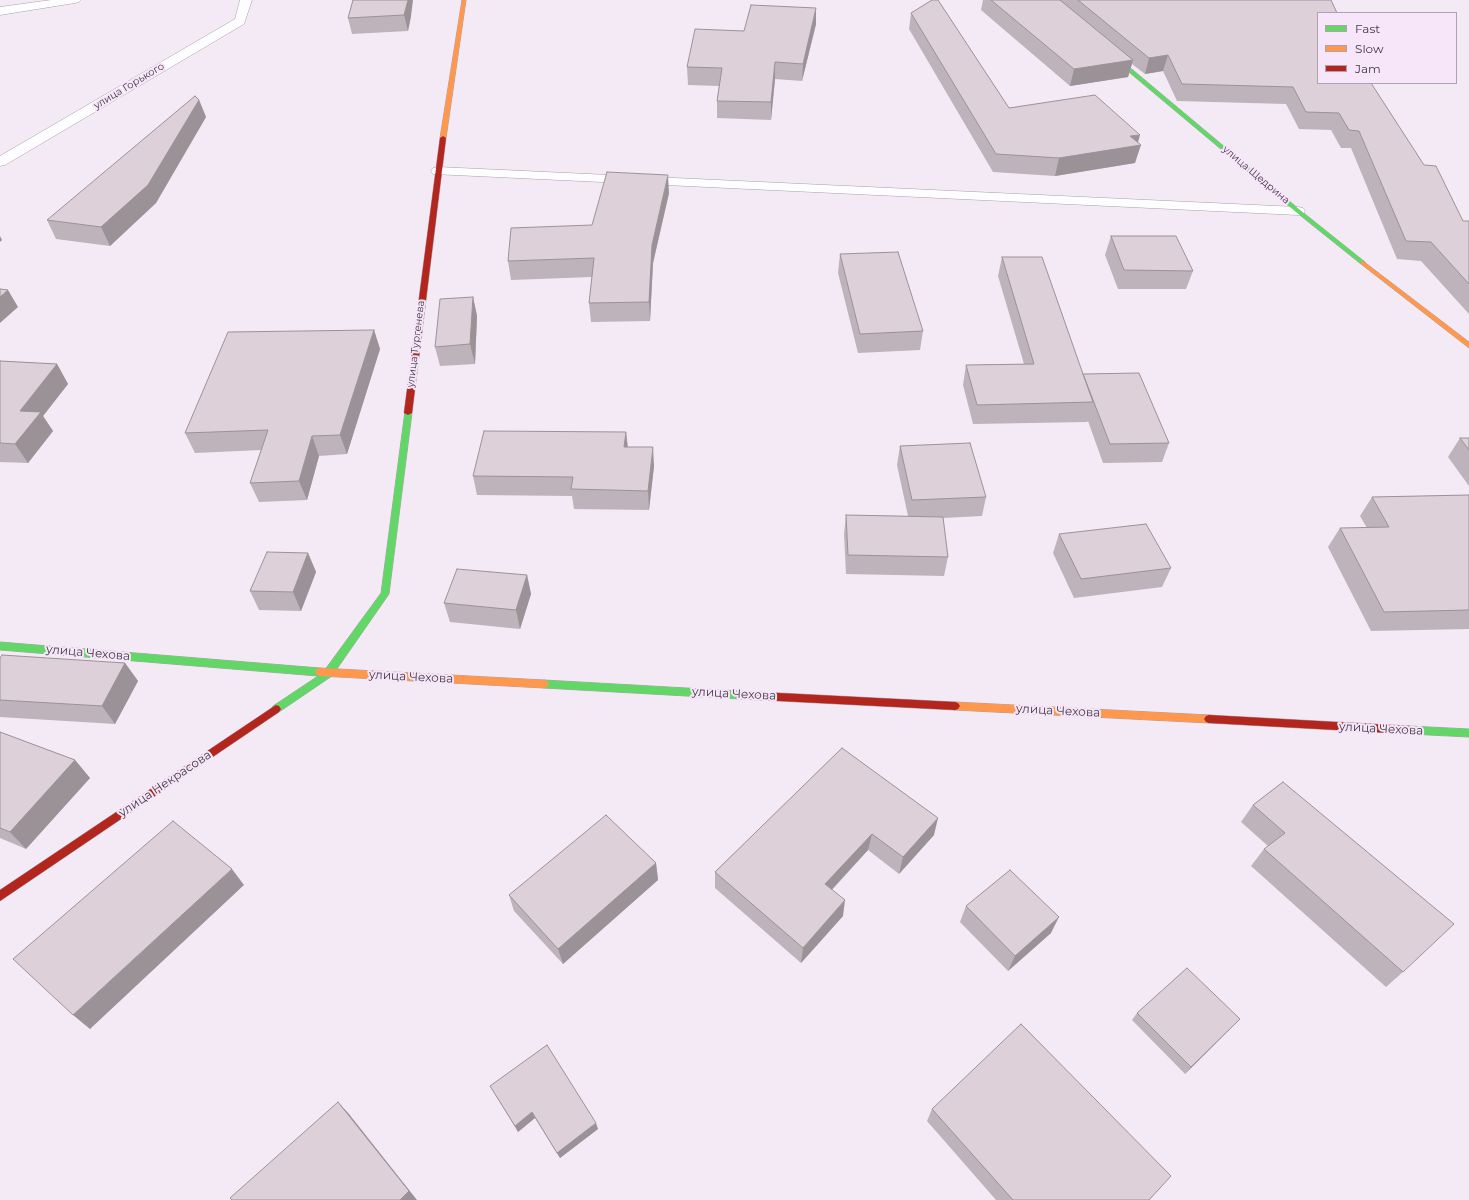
<!DOCTYPE html>
<html>
<head>
<meta charset="utf-8">
<style>
	body { margin:0 }
	#map { position:relative; width:1469px; height:1200px; overflow:hidden; background:#f4eaf5; font-family:Montserrat,sans-serif }
	canvas { display:block }
	.legend { position:absolute; left:1317px; top:12px; width:140px; height:72px; box-sizing:border-box; background:#f7e6f9; border:1px solid #aea1b0; margin:0; padding:5px 7px; list-style:none; font-size:12px; color:#413a42 }
	.legend li { display:flex; align-items:center; gap:8px; height:20px }
	.legend b { width:20px; border:1px solid #aea1b0 }
</style>
</head>
<body>
<div id="map">
<canvas width="1469" height="1200"></canvas>
<ul class="legend">
<li><b style="height:5px;background:#63d668"></b>Fast</li>
<li><b style="height:5px;background:#ff974d"></b>Slow</li>
<li><b style="height:5px;background:#b3261e"></b>Jam</li>
</ul>
</div>
<script>
const c = document.querySelector('canvas').getContext('2d');
c.lineJoin = 'round';
function poly(rows) {
  const path = new Path2D();
  for (const r of rows) {
    path.moveTo(r[0], r[1]);
    for (let i = 2; i < r.length; i += 2) path.lineTo(r[i], r[i + 1]);
  }
  return path;
}
function stroke(path, color, width, dash) {
  c.strokeStyle = color;
  c.lineWidth = width;
  c.lineCap = dash ? 'butt' : 'round';
  c.setLineDash(dash || []);
  c.stroke(path);
}
function fillPath(path, color) {
  c.fillStyle = color;
  c.fill(path, 'evenodd');
}
function write(font, color, halo, rows, align = 'center') {
  c.font = font + ' Montserrat,sans-serif';
  c.lineWidth = 4;
  c.setLineDash([]);
  c.textBaseline = 'middle';
  c.strokeStyle = halo;
  c.fillStyle = color;
  for (const [text, x, y, turn = 0] of rows) {
    c.save();
    c.translate(x, y);
    c.rotate((+turn || 0) * Math.PI / 180);
    c.textAlign = isNaN(turn) ? turn : align;
    if (halo) c.strokeText(text, 0, 0);
    c.fillText(text, 0, 0);
    c.restore();
  }
}
const lane = poly([
	[438,167,1298,207,1303,208,1305,211,1303,214,1298,215,433,174,431,171,433,168,438,167]
]);
const street = poly([
	[51,0,81,0,79,2,75,3,0,15,0,7,51,0],
	[240,0,252,0,244,24,5,165,0,166,0,156,235,19,240,0]
]);
const fast = poly([
	[1105,50,1109,50,1300,210,1365,262,1365,264,1361,264,1296,212,1105,52,1105,50],
	[405,411,411,411,412,413,389,594,332,676,279,712,276,713,273,712,271,709,273,706,318,676,0,650,0,642,320,668,324,671,381,593,405,411],
	[544,680,740,691,743,692,745,695,743,698,740,699,544,688,541,687,539,684,541,681,544,680],
	[1409,726,1469,729,1469,737,1409,734,1405,733,1404,730,1405,727,1409,726]
]);
const slow = poly([
	[462,0,466,0,446,138,443,140,440,138,462,0],
	[1363,261,1469,342,1469,348,1361,264,1361,262,1363,261],
	[320,668,544,680,547,681,549,684,547,687,544,688,320,676,317,675,315,672,317,669,320,668],
	[955,702,1209,715,1212,716,1214,719,1212,722,1209,723,955,710,952,709,950,706,952,703,955,702]
]);
const jam = poly([
	[443,136,446,138,412,413,408,415,404,413,440,138,443,136],
	[740,691,955,702,958,703,960,706,958,709,955,710,740,699,737,698,735,695,737,692,740,691],
	[276,705,279,706,281,709,279,712,0,901,0,890,276,705],
	[1209,715,1409,726,1413,727,1414,730,1413,733,1409,734,1209,723,1206,722,1204,719,1206,716,1209,715]
]);
const wall = poly([
	[353,0,411,16,408,31,352,34,348,18],
	[983,0,1331,0,1318,13,1463,221,1469,221,1469,314,1421,261,1397,259,1351,148,1341,148,1331,130,1299,129,1286,104,1177,101,1163,71,1145,74,1132,64,1128,77,1070,86,981,10],
	[911,13,1009,108,1138,143,1135,163,1055,176,993,172,909,29],
	[816,24,802,81,775,79,771,120,717,118,717,101,719,86,688,85,687,67,744,31],
	[199,100,206,117,156,203,110,246,56,239,47,220],
	[669,193,653,263,650,321,591,322,589,303,592,277,511,280,508,261,592,225],
	[1111,236,1193,271,1186,289,1118,289,1105,255],
	[840,254,923,331,920,350,858,353,838,273],
	[1002,257,1083,374,1169,443,1162,462,1103,463,1088,421,1087,422,973,424,963,385,966,365,1024,364,998,276],
	[473,297,477,316,475,364,440,366,435,347],
	[374,330,380,349,347,454,319,456,307,500,259,502,250,483,261,450,195,453,185,433],
	[0,361,57,364,68,384,43,416,53,431,28,463,0,462],
	[626,432,628,447,654,466,649,510,574,509,572,496,477,495,473,476],
	[1460,438,1469,438,1469,486,1448,457],
	[900,446,986,497,982,516,943,518,948,557,944,576,846,574,844,534,846,515,908,516,897,465],
	[1469,495,1469,629,1371,631,1328,547,1340,528,1367,528,1360,516,1372,497],
	[1059,534,1171,568,1162,587,1074,598,1053,553],
	[308,553,316,572,301,611,259,610,250,591],
	[527,575,531,594,520,629,450,622,444,603],
	[0,658,125,663,138,681,115,724,0,717],
	[0,732,75,760,90,778,26,849,0,838],
	[842,748,934,835,899,874,868,850,832,890,843,916,801,963,715,888,715,872],
	[1283,782,1403,972,1386,987,1251,866,1264,849,1268,846,1241,822,1253,805],
	[656,863,658,880,563,964,514,911,509,895],
	[966,906,1051,933,1008,971,960,922],
	[1137,1013,1240,1019,1185,1074,1132,1020],
	[490,1086,598,1129,560,1158,535,1118,518,1132],
	[932,1109,1149,1200,996,1200,927,1121]
]);
const shadedWall = poly([
	[408,0,413,0,411,16,408,31,404,15],
	[816,8,816,24,802,81,803,64],
	[1168,55,1163,71,1145,74,1149,58],
	[1133,60,1128,77,1070,86,1074,69],
	[775,62,775,79,771,120,771,102],
	[199,100,206,117,156,203,110,246,101,227],
	[1140,135,1137,146,1141,145,1135,163,1055,176,1059,158,1130,136],
	[668,175,669,193,653,263,650,321,649,302,652,245],
	[0,236,2,240,0,242],
	[8,290,18,307,0,323,0,297],
	[473,297,477,316,475,364,470,344],
	[374,330,380,349,347,454,340,435],
	[57,364,68,384,43,416,53,431,28,463,15,444,20,411],
	[626,432,628,451,624,447],
	[312,436,319,456,307,500,299,481],
	[653,447,654,466,649,510,648,491],
	[308,553,316,572,301,611,293,592],
	[527,575,531,594,520,629,516,610],
	[125,663,138,681,115,724,102,706],
	[75,760,90,778,26,849,10,832],
	[938,818,934,835,899,874,903,857],
	[872,834,868,850,822,900,825,884],
	[656,863,658,880,563,964,558,949],
	[232,869,244,885,90,1029,73,1015],
	[845,900,843,916,801,963,803,948],
	[1059,917,1051,933,1008,971,1015,956],
	[1240,1019,1185,1074,1191,1067],
	[338,1102,349,1114,417,1200,400,1200],
	[532,1112,535,1118,518,1132,515,1126],
	[596,1123,598,1129,560,1158,557,1153]
]);
const building = poly([
	[353,0,408,0,404,15,348,18,353,0],
	[932,0,938,0,1009,108,1095,95,1140,135,1130,136,1141,145,1059,158,996,154,911,13,932,0],
	[991,0,1060,0,1133,60,1074,69,991,0],
	[1078,0,1331,0,1337,13,1318,13,1318,83,1371,83,1424,165,1436,166,1463,221,1469,221,1469,284,1431,242,1406,241,1359,131,1349,130,1339,113,1306,112,1293,87,1182,84,1168,55,1149,58,1078,0],
	[751,5,816,8,803,64,775,62,771,102,717,101,722,68,687,67,695,29,744,31,751,5],
	[195,96,199,100,148,185,101,227,47,220,195,96],
	[607,172,668,175,652,245,649,302,589,303,594,258,508,261,511,228,592,225,607,172],
	[1111,236,1176,236,1193,271,1124,270,1111,236],
	[898,252,923,331,860,334,840,254,898,252],
	[1002,257,1042,257,1083,374,1139,373,1169,443,1110,444,1083,374,1093,402,977,405,966,365,1034,364,1002,257],
	[0,289,8,290,0,297,0,289],
	[473,297,470,344,435,347,440,299,473,297],
	[374,330,340,435,312,436,299,481,250,483,268,430,185,433,228,332,374,330],
	[0,361,57,364,20,411,41,412,15,444,0,443,0,361],
	[484,431,626,432,624,447,653,447,648,491,571,489,573,477,473,476,484,431],
	[1460,438,1469,438,1469,450,1460,438],
	[970,443,986,497,912,500,900,446,970,443],
	[1469,495,1469,610,1384,612,1340,528,1389,527,1372,497,1469,495],
	[846,515,943,517,948,557,848,555,846,515],
	[1146,524,1171,568,1081,579,1059,534,1146,524],
	[267,552,308,553,293,592,250,591,267,552],
	[457,569,527,575,516,610,444,603,457,569],
	[2,655,125,663,102,706,0,700,0,658,2,655],
	[0,732,75,760,10,832,0,828,0,732],
	[842,748,938,818,903,857,872,834,825,884,845,900,803,948,715,872,842,748],
	[1283,782,1454,924,1403,972,1264,849,1285,833,1253,805,1283,782],
	[606,815,656,863,558,949,509,895,606,815],
	[173,821,232,869,73,1015,13,959,173,821],
	[1010,870,1059,917,1015,956,966,906,1010,870],
	[1187,968,1240,1019,1191,1067,1137,1013,1187,968],
	[1021,1024,1171,1176,1149,1200,1013,1200,932,1109,1021,1024],
	[547,1045,596,1123,557,1153,532,1112,515,1126,490,1086,547,1045],
	[338,1102,409,1191,400,1200,232,1200,230,1198,338,1102]
]);
const farStreetnames = [
	["улица Горького",129,86,-31],
	["улица Щедрина",1256,175,40],
	["улица Тургенева",416,344,-83]
];
const streetNames = [
	["улица Чехова",88,653,5],
	["улица Чехова",411,677,3],
	["улица Чехова",734,694,3],
	["улица Чехова",1058,711,3],
	["улица Чехова",1381,729,3],
	["улица Некрасова",165,784,-34]
];
stroke(lane, '#a8a0a9', 1);
stroke(street, '#a8a0a9', 1);
stroke(fast, '#a8a0a9', 1);
stroke(slow, '#a8a0a9', 1);
stroke(jam, '#a8a0a9', 1);
fillPath(lane, '#fdfcfe');
fillPath(street, '#fdfcfe');
fillPath(fast, '#63d668');
fillPath(slow, '#ff974d');
fillPath(jam, '#b3261e');
fillPath(wall, '#beb3ba');
fillPath(shadedWall, '#9b9297');
fillPath(building, '#ddd0d8');
stroke(building, '#9b9297', 1);
write('10px', '#413a42', '#f7e6f9', farStreetnames);
write('12px', '#413a42', '#f7e6f9', streetNames);
</script>
</body>
</html>
